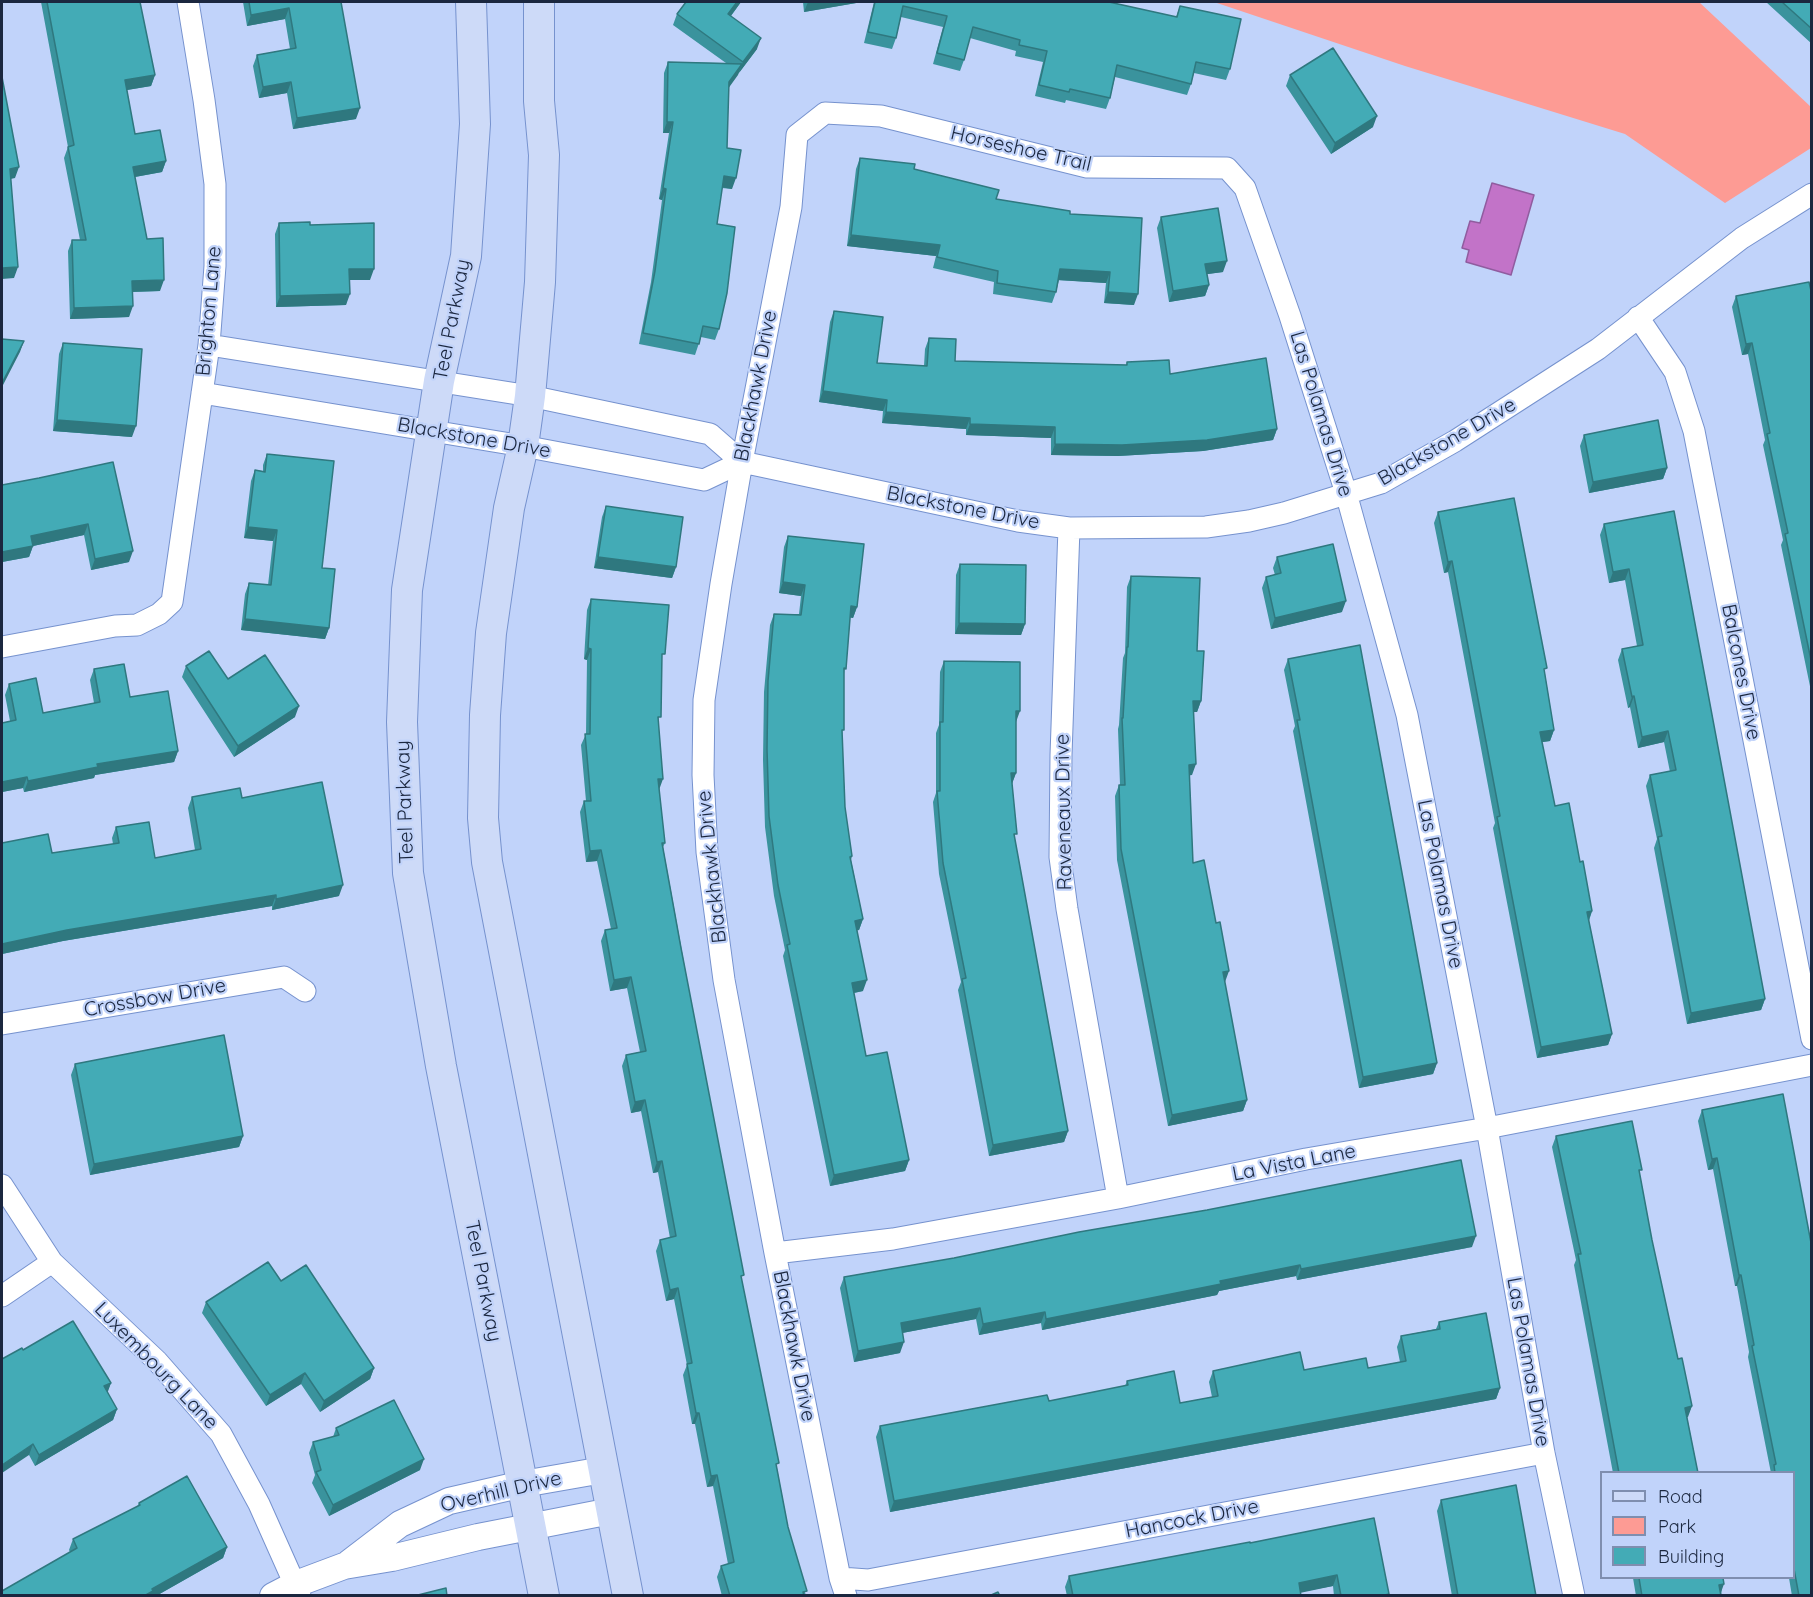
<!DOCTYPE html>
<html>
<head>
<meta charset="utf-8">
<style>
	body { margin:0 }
	#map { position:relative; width:1813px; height:1597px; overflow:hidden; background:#c1d3fa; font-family:Quicksand,sans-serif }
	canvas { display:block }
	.frame { position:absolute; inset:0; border:3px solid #1b273f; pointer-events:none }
	.legend { position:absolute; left:1600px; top:1471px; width:195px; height:108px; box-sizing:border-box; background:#c1d3fa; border:2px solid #7f8eaf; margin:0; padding:8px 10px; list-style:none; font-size:18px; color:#1b273f }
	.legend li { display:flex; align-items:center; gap:12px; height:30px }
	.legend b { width:30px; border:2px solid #7f8eaf }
</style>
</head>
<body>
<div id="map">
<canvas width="1813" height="1597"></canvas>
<div class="frame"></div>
<ul class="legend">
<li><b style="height:8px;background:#cddaf8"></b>Road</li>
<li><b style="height:16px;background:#fd9b94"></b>Park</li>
<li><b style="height:16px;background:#43abb6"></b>Building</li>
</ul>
</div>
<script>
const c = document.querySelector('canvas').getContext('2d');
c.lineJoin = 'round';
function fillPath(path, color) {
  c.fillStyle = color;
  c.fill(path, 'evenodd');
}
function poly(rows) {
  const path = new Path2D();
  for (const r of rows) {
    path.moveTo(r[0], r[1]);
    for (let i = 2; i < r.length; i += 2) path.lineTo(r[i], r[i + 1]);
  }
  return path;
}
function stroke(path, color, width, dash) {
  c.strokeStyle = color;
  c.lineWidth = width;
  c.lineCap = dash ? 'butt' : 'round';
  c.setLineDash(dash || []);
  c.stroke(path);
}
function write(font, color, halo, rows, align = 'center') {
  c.font = font + ' Quicksand,sans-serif';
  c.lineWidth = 4.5;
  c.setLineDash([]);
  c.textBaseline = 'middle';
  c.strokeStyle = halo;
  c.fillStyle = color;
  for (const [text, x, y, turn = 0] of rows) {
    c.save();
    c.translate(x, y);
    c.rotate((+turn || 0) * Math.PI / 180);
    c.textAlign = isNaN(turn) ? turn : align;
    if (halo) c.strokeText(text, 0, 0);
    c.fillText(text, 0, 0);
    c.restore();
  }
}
const green = poly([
	[1214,2,1699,2,1811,107,1811,148,1725,203,1625,134,1405,66]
]);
const water = poly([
	[1492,183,1534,195,1511,275,1466,262,1469,250,1462,248,1470,221,1480,223,1492,183]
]);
const minor = poly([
	[1638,317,1675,372,1694,431,1812,1039],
	[209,345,530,396,710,434,742,462,1018,521,1069,528,1206,527,1249,521,1284,513,1381,483,1455,441,1598,349,1742,238,1812,194],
	[202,393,523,446,704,480,742,462],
	[1069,528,1061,755,1060,857,1067,909,1118,1198],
	[2,647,115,626,137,625,159,614,172,602,209,345,215,266,215,184,204,100,188,2],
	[2,1024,284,977,305,991],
	[2,1185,52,1262,157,1361,221,1434,259,1504,300,1596],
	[775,1253,893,1239,1118,1198,1306,1159,1487,1128,1812,1065],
	[2,1296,52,1262],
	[840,1578,868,1580,1544,1453],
	[846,1596,840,1578,775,1253,724,980,707,852,703,775,704,700,721,584,742,462,791,207,797,135,825,113,881,116,1087,167,1227,168,1245,188,1290,316,1346,493,1407,715,1487,1128,1544,1453,1574,1596]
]);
const tertiary = poly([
	[349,1563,400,1524,449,1501,523,1484,603,1470],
	[273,1596,296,1584,344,1566,392,1558,478,1537,611,1511]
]);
const secondary = poly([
	[471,2,475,124,466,256,439,381,407,590,402,722,408,873,441,1066,544,1596],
	[539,2,539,101,544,155,540,282,530,396,523,446,509,508,491,633,485,715,483,818,487,862,628,1596]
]);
const wall = poly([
	[41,2,140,2,155,75,151,86,127,90,135,134,166,161,162,172,135,177,147,239,160,291,132,292,129,317,70,319,68,251,72,240,80,240,64,158,68,147],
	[243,2,341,2,356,119,293,129,287,93,259,98,253,66,257,55,290,49,285,19,247,26],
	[686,2,741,2,731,16,757,49,728,87,727,148,732,189,722,188,717,224,719,329,715,340,701,337,695,355,639,344,651,282,662,200,659,199,669,133,663,133,664,73,668,62,726,63,673,25,677,14],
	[803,2,862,2,804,12],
	[874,2,1109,2,1176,17,1180,6,1230,69,1226,80,1194,73,1191,84,1187,95,1115,77,1110,98,1106,109,1066,100,1065,103,1035,96,1043,62,1015,56,1016,51,970,38,964,60,960,71,933,64,943,27,901,17,896,38,892,49,864,43],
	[1766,2,1812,2,1812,44],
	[1290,75,1373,127,1331,154,1286,86],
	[860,158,914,169,996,199,1070,214,1134,305,1104,303,1106,283,1059,280,1056,292,1052,303,993,294,994,282,933,268,936,256,847,246,856,169],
	[1161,217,1223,272,1207,274,1209,285,1205,296,1169,302,1157,228],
	[279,223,370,280,349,280,346,305,276,307,275,234],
	[1812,295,1812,696,1781,545,1783,540,1763,445,1765,440,1748,354,1742,355,1732,307,1736,296],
	[834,311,877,363,924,366,925,349,929,338,955,361,1126,365,1127,362,1170,374,1277,429,1273,440,1203,451,1118,456,1051,455,1051,438,966,435,966,429,882,423,883,411,819,402,830,322],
	[63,343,132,437,53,431,59,354],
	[1584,435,1667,468,1663,479,1589,493,1580,446],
	[267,454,322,568,329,628,325,639,241,630,245,594,249,583,268,585,273,541,244,538,251,481,255,470,263,471,263,465],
	[39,478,129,562,91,570,84,535,33,546,29,557,2,562,2,485],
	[606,506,676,567,672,578,594,568,602,517],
	[1674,511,1765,999,1761,1010,1687,1024,1654,848,1657,839,1646,786,1650,775,1670,772,1664,742,1638,748,1630,707,1628,708,1618,660,1622,649,1637,646,1625,580,1609,583,1600,535,1604,524],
	[1438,512,1545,674,1554,730,1550,741,1542,742,1555,806,1580,862,1592,911,1589,921,1612,1034,1608,1045,1537,1058,1504,887,1493,828,1495,823,1448,572,1444,573,1434,523],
	[788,536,857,607,853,618,850,617,844,674,842,736,845,807,852,856,851,860,863,919,859,930,857,930,863,991,854,993,866,1056,909,1160,905,1171,830,1186,783,956,785,950,774,896,765,827,763,760,764,692,770,625,774,614,799,614,801,596,779,593,784,547],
	[1277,557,1342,612,1271,629,1262,588,1266,577,1275,575,1273,568],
	[960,564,1025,624,1021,635,955,634,956,575],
	[1131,576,1197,651,1201,701,1197,712,1194,712,1192,775,1189,775,1193,863,1225,982,1224,982,1247,1100,1243,1111,1168,1126,1117,860,1115,796,1119,785,1120,785,1118,729,1119,725,1123,658,1125,653,1127,587],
	[591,599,662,663,658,725,659,789,665,843,663,847,742,1281,777,1468,788,1527,806,1596,722,1596,717,1577,721,1566,728,1564,713,1486,707,1487,695,1424,692,1424,683,1375,687,1365,674,1299,666,1301,656,1251,660,1240,670,1238,658,1172,653,1173,641,1111,631,1113,622,1066,626,1055,640,1052,627,988,610,991,601,941,605,930,611,929,597,861,586,862,580,812,584,801,586,801,581,745,586,734,587,660,584,659,587,610],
	[1288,659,1437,1063,1433,1074,1359,1088,1293,731,1295,726,1284,670],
	[944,661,1016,722,1016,773,1012,783,1015,839,1068,1131,1064,1142,989,1156,958,990,961,982,939,874,933,802,936,793,936,733,939,725,940,672],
	[186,666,228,679,295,717,234,757,182,677],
	[94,669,130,697,178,751,174,762,95,775,94,778,24,792,23,788,2,792,2,723,10,721,5,695,9,684,43,713,94,703,90,680],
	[192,797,242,798,339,896,272,910,272,906,63,941,2,954,2,843,52,853,113,844,112,838,116,827,155,858,195,850,188,808],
	[75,1064,243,1136,239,1147,90,1175,71,1075],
	[1783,1094,1812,1596,1792,1596,1789,1578,1794,1578,1794,1473,1771,1473,1748,1357,1749,1352,1737,1286,1735,1286,1713,1169,1708,1170,1698,1121,1702,1110],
	[1556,1136,1640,1175,1652,1240,1678,1359,1692,1406,1687,1417,1698,1473,1613,1473,1574,1265,1576,1260,1552,1147],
	[1472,1247,1297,1280,1296,1276,1219,1291,1217,1295,1042,1330,1041,1323,979,1335,976,1319,902,1333,900,1353,854,1362,840,1288,844,1277],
	[281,1281,374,1368,370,1379,320,1412,301,1384,266,1406,202,1313,206,1302],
	[1439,1322,1500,1388,1496,1399,890,1512,876,1437,880,1426,1049,1401,1125,1386,1127,1381,1180,1403,1212,1397,1209,1382,1213,1371,1368,1368,1400,1362,1397,1347,1401,1336,1436,1329],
	[23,1350,111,1383,107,1392,117,1409,113,1420,35,1466,29,1455],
	[336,1428,420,1470,329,1516,312,1483,315,1475,309,1453,313,1442,333,1437],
	[1441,1500,1536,1596,1452,1596,1437,1511],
	[139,1503,227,1547,223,1558,156,1596,2,1596,70,1552,69,1550,73,1539,137,1507],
	[1250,1543,1389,1594,1388,1596,1334,1596,1333,1586,1300,1592,1301,1596,1067,1596,1065,1587,1069,1576],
	[1633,1578,1723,1578,1721,1596,1636,1596]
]);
const shadedWall = poly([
	[737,2,741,2,724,25,728,14],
	[808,2,862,2,804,12],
	[289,8,285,19,247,26,251,15],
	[761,38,757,49,739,73,743,62],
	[742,64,738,75,725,93,729,82],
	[155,75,151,86,121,91,125,80],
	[291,82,287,93,259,98,263,87],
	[360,108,356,119,293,129,297,118],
	[1377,116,1373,127,1331,154,1335,143],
	[667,122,673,122,669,133,663,133],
	[166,161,162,172,129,178,133,167],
	[19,167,15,178,6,180,10,169],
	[724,176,736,178,732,189,720,187],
	[663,188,666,189,662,200,659,199],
	[851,235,940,245,936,256,847,246],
	[1227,261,1223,272,1201,275,1205,264],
	[18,267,14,278,2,279,2,268],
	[349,269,374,269,370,280,345,280],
	[1060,269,1110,272,1106,283,1056,280],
	[164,280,160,291,128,292,132,281],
	[1209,285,1205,296,1169,302,1173,291],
	[1108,292,1138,294,1134,305,1104,303],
	[350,294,346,305,276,307,280,296],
	[133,306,129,317,70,319,74,308],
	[24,341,20,352,2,387,2,383],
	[1752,343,1748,354,1742,355,1746,344],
	[823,391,887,400,883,411,819,402],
	[886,412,970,418,966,429,882,423],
	[57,420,136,426,132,437,53,431],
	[970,424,1055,427,1051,438,966,435],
	[1277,429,1273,440,1203,451,1118,456,1051,455,1055,444],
	[1667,468,1663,479,1589,493,1593,482],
	[88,524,84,535,33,546,29,557,2,562,2,552,31,536],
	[248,527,277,530,273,541,244,538],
	[133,551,129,562,91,570,95,559],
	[598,557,676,567,672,578,594,568],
	[1452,561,1448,572,1444,573,1448,562],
	[1629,569,1625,580,1609,583,1613,572],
	[783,582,805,585,801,596,779,593],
	[1346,601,1342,612,1271,629,1275,618],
	[851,606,857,607,853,618,847,617],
	[245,619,329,628,325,639,241,630],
	[959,623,1025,624,1021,635,955,634],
	[588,648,591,649,587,660,584,659],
	[1634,696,1630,707,1628,708,1632,697],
	[1193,701,1201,701,1197,712,1189,712],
	[299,706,295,717,234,757,238,746],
	[1016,711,1020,711,1016,722],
	[1554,730,1550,741,1536,743,1540,732],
	[1668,731,1664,742,1638,748,1642,737],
	[178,751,174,762,95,775,94,778,24,792,28,781,97,764],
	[1196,764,1192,775,1185,776,1189,765],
	[1011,773,1016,773,1012,784],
	[27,777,23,788,2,792,2,782],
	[658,779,663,779,659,790],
	[601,850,597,861,586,862,590,851],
	[343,885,339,896,272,910,276,899],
	[276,895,272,906,63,941,2,954,2,944,67,930],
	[1592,911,1588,922,1587,912],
	[863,919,859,930,851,932,855,921],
	[1229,971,1225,982,1219,983,1223,972],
	[631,977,627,988,610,991,614,980],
	[867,980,863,991,848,994,852,983],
	[1765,999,1761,1010,1687,1024,1691,1013],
	[1612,1034,1608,1045,1537,1058,1541,1047],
	[1437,1063,1433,1074,1359,1088,1363,1077],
	[645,1100,641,1111,631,1113,635,1102],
	[1247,1100,1243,1111,1168,1126,1172,1115],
	[1068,1131,1064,1142,989,1156,993,1145],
	[243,1136,239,1147,90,1175,94,1164],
	[1717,1158,1713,1169,1708,1170,1712,1159],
	[909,1160,905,1171,830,1186,834,1175],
	[662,1161,658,1172,653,1173,657,1162],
	[1476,1236,1472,1247,1297,1280,1301,1269],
	[1300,1265,1296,1276,1219,1291,1217,1295,1042,1330,1046,1319,1220,1281],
	[1739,1275,1741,1275,1737,1286,1735,1286],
	[678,1288,674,1299,666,1301,670,1290],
	[980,1308,976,1319,897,1334,901,1323],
	[1045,1312,1041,1323,979,1335,983,1324],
	[904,1342,900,1353,854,1362,858,1351],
	[374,1368,370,1379,320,1412,324,1401],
	[305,1373,301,1384,266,1406,270,1395],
	[111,1383,107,1394,104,1386],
	[1500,1388,1496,1399,890,1512,894,1501],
	[1692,1406,1688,1417,1681,1419,1685,1408],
	[117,1409,113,1420,35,1466,39,1455],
	[696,1413,699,1413,695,1424,692,1424],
	[33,1444,29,1455,2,1473,2,1465],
	[424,1459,420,1470,329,1516,333,1505],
	[717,1475,713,1486,707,1487,711,1476],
	[227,1547,223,1558,156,1596,144,1596,152,1589],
	[1337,1575,1333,1586,1295,1594,1299,1583],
	[1724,1584,1720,1595,1719,1585]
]);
const building = poly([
	[47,2,140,2,155,75,125,80,135,134,160,130,166,161,133,167,147,239,163,238,164,280,132,281,133,306,74,308,72,240,86,240,68,147,74,145,47,2],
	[249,2,341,2,360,108,297,118,291,82,263,87,257,55,296,48,289,8,251,15,249,2],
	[686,2,737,2,728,14,761,38,743,62,677,14,686,2],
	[875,2,1109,2,1177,17,1180,6,1241,19,1230,69,1196,62,1191,84,1117,65,1110,98,1070,89,1069,92,1039,85,1047,51,1019,45,1020,40,973,27,964,60,937,53,947,16,903,6,896,38,868,32,875,2],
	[1782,2,1812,2,1812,29,1782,2],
	[1333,48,1377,116,1335,143,1290,75,1333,48],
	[668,62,742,64,729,82,727,148,741,150,736,178,724,176,717,224,735,227,727,293,719,329,703,326,699,344,643,333,655,271,666,189,663,188,673,122,667,122,668,62],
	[2,77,19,167,10,169,18,267,2,268,2,77],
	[860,158,915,164,914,169,999,190,996,199,1070,211,1070,214,1142,218,1138,294,1108,292,1110,272,1060,269,1056,292,997,283,998,271,937,257,940,245,851,235,860,158],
	[1218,208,1227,261,1205,264,1209,285,1173,291,1161,217,1218,208],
	[310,222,310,225,374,223,374,269,349,269,350,294,280,296,279,223,310,222],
	[1809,282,1812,295,1812,665,1785,534,1788,533,1767,434,1770,433,1752,343,1746,344,1736,296,1809,282],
	[834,311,883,317,877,363,927,366,929,338,956,339,955,361,1127,365,1127,362,1169,360,1170,374,1266,358,1277,429,1207,440,1122,445,1055,444,1055,427,970,424,970,418,886,412,887,400,823,391,834,311],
	[2,339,24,341,2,383,2,339],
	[63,343,142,349,136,426,57,420,63,343],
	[1658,420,1667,468,1593,482,1584,435,1658,420],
	[267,454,334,461,322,568,335,569,329,628,245,619,249,583,271,585,277,530,248,527,255,470,265,472,267,454],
	[113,462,133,551,95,559,88,524,31,536,33,546,2,552,2,485,39,478,113,462],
	[1514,498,1547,668,1544,669,1554,730,1540,732,1555,806,1569,803,1580,862,1583,861,1592,911,1587,912,1612,1034,1541,1047,1508,876,1497,817,1500,816,1452,561,1448,562,1438,512,1514,498],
	[606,506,683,517,676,567,598,557,606,506],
	[1674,511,1765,999,1691,1013,1658,837,1662,836,1650,775,1676,770,1668,731,1642,737,1634,696,1632,697,1622,649,1643,645,1629,569,1613,572,1604,524,1674,511],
	[788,536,864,544,857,607,851,606,846,669,844,668,844,730,842,730,845,807,852,856,850,857,863,919,855,921,867,980,852,983,866,1056,887,1052,909,1160,834,1175,787,945,790,944,778,885,769,816,767,749,768,681,774,614,801,615,805,585,783,582,788,536],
	[1333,544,1346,601,1275,618,1266,577,1281,573,1277,557,1333,544],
	[960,564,1026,565,1025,624,959,623,960,564],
	[1131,576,1200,578,1197,651,1204,651,1201,701,1193,701,1196,764,1189,765,1193,863,1204,860,1216,923,1220,922,1229,971,1223,972,1247,1100,1172,1115,1121,849,1119,785,1125,785,1122,718,1123,718,1127,647,1128,647,1131,576],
	[591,599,669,605,665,654,662,654,661,717,658,717,663,779,658,779,665,843,662,843,681,948,744,1275,741,1276,779,1463,776,1464,788,1527,807,1591,803,1592,804,1596,730,1596,721,1566,734,1562,717,1475,711,1476,699,1413,696,1413,687,1364,692,1363,678,1288,670,1290,660,1240,676,1236,662,1161,657,1162,645,1100,635,1102,626,1055,646,1051,631,977,614,980,605,930,617,928,601,850,590,851,584,801,591,801,585,734,590,734,591,649,588,648,591,599],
	[1360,645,1437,1063,1363,1077,1297,720,1300,720,1288,659,1360,645],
	[209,651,228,679,265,655,299,706,238,746,186,666,209,651],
	[944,661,1020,662,1020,711,1016,711,1016,773,1011,773,1017,834,1014,834,1068,1131,993,1145,962,979,966,978,943,863,937,791,940,791,940,722,943,722,944,661],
	[124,664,130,697,168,691,178,751,97,764,98,767,28,781,27,777,2,782,2,723,16,720,9,684,36,678,43,713,100,702,94,669,124,664],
	[322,782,343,885,276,899,276,895,67,930,2,944,2,843,48,834,52,853,119,843,116,827,149,822,155,858,201,849,192,797,240,788,242,798,322,782],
	[224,1035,243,1136,94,1164,75,1064,224,1035],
	[1783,1094,1812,1248,1812,1596,1799,1596,1794,1569,1794,1473,1775,1473,1774,1465,1776,1464,1752,1346,1754,1345,1741,1275,1739,1275,1717,1158,1712,1159,1702,1110,1783,1094],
	[1632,1121,1642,1170,1639,1170,1652,1240,1678,1359,1682,1358,1692,1406,1685,1408,1698,1473,1619,1473,1578,1254,1581,1254,1556,1136,1632,1121],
	[1461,1160,1476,1236,1301,1269,1300,1265,1220,1281,1221,1284,1046,1319,1045,1312,983,1324,980,1308,901,1323,904,1342,858,1351,844,1277,954,1258,1079,1232,1207,1210,1461,1160],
	[268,1262,281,1281,306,1265,374,1368,324,1401,305,1373,270,1395,206,1302,268,1262],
	[1486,1313,1500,1388,894,1501,880,1426,1047,1395,1049,1401,1128,1385,1127,1381,1174,1371,1180,1403,1218,1396,1213,1371,1300,1352,1304,1370,1366,1358,1368,1368,1406,1361,1401,1336,1440,1329,1439,1322,1486,1313],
	[73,1321,111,1383,104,1386,117,1409,39,1455,33,1444,2,1465,2,1359,22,1348,23,1350,73,1321],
	[394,1400,424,1459,333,1505,316,1472,321,1470,313,1442,339,1435,336,1428,394,1400],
	[187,1476,227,1547,152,1589,153,1591,144,1596,2,1596,2,1591,77,1548,73,1539,140,1505,139,1503,187,1476],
	[1516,1485,1536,1596,1458,1596,1441,1500,1516,1485],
	[1374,1518,1389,1594,1381,1596,1341,1596,1337,1575,1299,1583,1301,1596,1073,1596,1069,1576,1250,1542,1250,1543,1374,1518],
	[1639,1578,1723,1578,1724,1584,1719,1585,1721,1596,1642,1596,1639,1578],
	[446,1588,447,1596,414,1596,446,1588],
	[998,1592,1000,1596,989,1596,998,1592]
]);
const streetNames = [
	["Horseshoe Trail",1021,149,13],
	["Brighton Lane",209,311,-85],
	["Teel Parkway",452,320,-79],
	["Blackhawk Drive",756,386,-79],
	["Las Polamas Drive",1321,414,73],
	["Blackstone Drive",474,438,10],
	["Blackstone Drive",1447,442,-30],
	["Blackstone Drive",963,508,11],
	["Balcones Drive",1741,672,79],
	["Teel Parkway",405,802,-92],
	["Raveneaux Drive",1064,812,-91],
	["Blackhawk Drive",712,867,-96],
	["Las Polamas Drive",1440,884,79],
	["Crossbow Drive",155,998,-10],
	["La Vista Lane",1294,1163,-11],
	["Teel Parkway",483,1281,79],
	["Blackhawk Drive",794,1346,79],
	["Las Polamas Drive",1528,1362,80],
	["Luxembourg Lane",156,1366,46],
	["Overhill Drive",501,1492,-13],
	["Hancock Drive",1192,1519,-11]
];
fillPath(green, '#fd9b94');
fillPath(water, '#c273c8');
stroke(water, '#905c9f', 1.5);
stroke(minor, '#7692ce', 23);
stroke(tertiary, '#7692ce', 28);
stroke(secondary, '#7692ce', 32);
stroke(minor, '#fff', 21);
stroke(tertiary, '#fff', 26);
stroke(secondary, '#cddaf8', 30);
fillPath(wall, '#3a939d');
fillPath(shadedWall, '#2f787f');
fillPath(building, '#43abb6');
stroke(building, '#2f787f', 1.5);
write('20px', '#1b273f', '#c1d3fa', streetNames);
</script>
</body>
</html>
